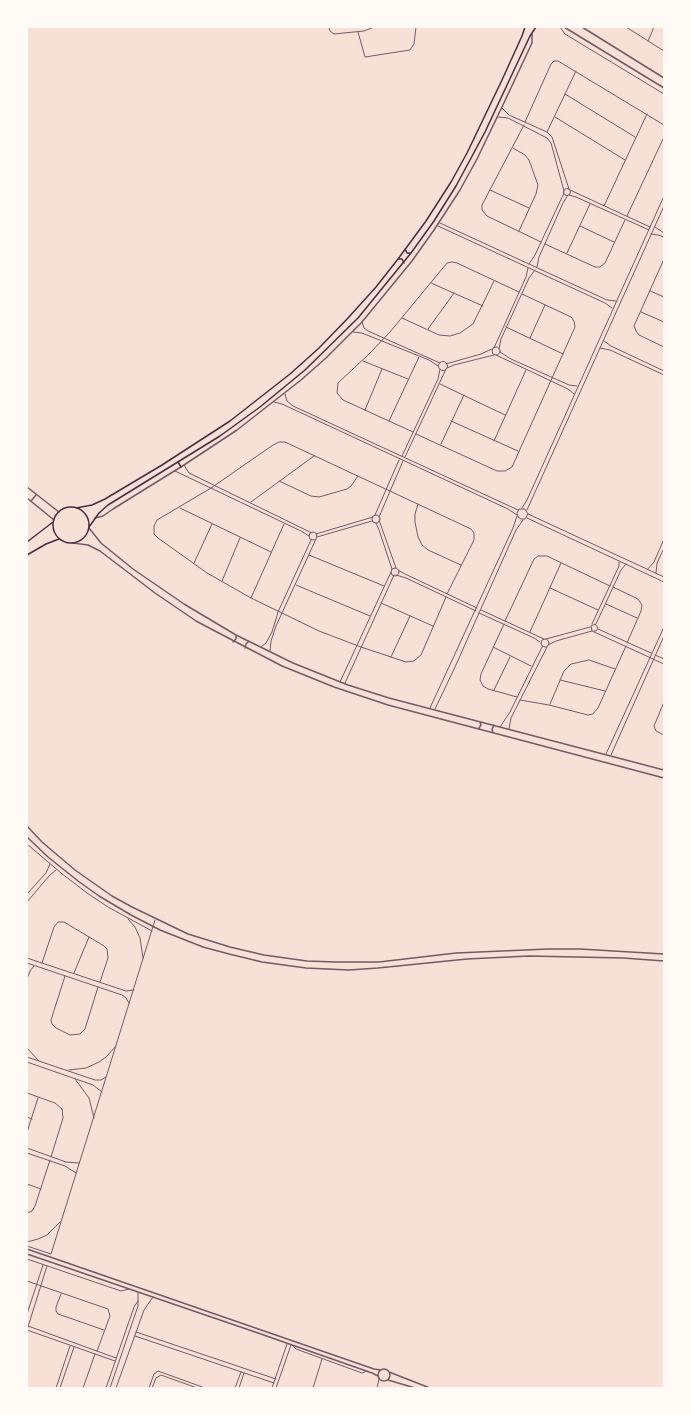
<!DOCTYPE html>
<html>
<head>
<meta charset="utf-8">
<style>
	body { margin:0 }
	#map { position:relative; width:691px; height:1415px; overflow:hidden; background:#f7e1d7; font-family:Helvetica,sans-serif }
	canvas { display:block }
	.frame { position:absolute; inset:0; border:28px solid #fffaf5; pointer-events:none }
</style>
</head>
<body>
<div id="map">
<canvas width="691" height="1415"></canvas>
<div class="frame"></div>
</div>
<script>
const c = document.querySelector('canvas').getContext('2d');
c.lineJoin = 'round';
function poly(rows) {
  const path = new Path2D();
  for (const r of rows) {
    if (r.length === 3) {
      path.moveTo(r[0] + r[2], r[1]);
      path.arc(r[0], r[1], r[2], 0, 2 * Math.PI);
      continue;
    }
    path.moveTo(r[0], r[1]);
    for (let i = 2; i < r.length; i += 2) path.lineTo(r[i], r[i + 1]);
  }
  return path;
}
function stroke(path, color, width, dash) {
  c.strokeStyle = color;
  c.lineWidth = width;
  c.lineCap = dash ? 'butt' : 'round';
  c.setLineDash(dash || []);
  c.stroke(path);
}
const minor = poly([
	[329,27,330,31,334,34,364,31,374,27],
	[560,27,565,34,664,94],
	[626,27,664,51],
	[358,32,365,57,410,50,414,44,416,27],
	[648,41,654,27],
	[565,94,635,137],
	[502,108,509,115,547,132,552,137,569,189],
	[498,117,508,118,547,138,551,143,564,191],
	[555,117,625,160],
	[525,122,551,64,554,61,558,61,664,125],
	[524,125,482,205,482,210,487,216,541,242],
	[547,132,576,71],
	[513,148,525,155,529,160,538,185,536,194,519,231],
	[567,192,3.5],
	[490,190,529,208],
	[570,190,650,227],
	[569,195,576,197,649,230],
	[604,206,647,114],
	[627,216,664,137],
	[440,223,607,300,616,301],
	[438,226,605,303,612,308],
	[580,226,614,242],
	[655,227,664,233],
	[651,234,658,235,664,237],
	[545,244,595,267,600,267,605,263,625,220],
	[567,253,590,204],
	[664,259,634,326,636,331,639,335,664,347],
	[529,264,535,255,564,193],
	[537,267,539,257,563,203,568,195],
	[431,283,483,306],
	[650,291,664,297],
	[641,312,664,322],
	[402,318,439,335,450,336,460,333,473,324,494,281],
	[362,322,364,328,368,331,440,363],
	[506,327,563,354],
	[428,329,454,293],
	[353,332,362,333,429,360,438,366],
	[530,338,545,305],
	[604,341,611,346,664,371],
	[496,351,4],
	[494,348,526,277,528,268],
	[600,348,610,350,664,375],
	[499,349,501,339,529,278,535,270],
	[500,352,511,359,569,385,577,386],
	[496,355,568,389,574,394],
	[363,361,408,379],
	[443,366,4.5],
	[446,364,481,354,492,349],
	[447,368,454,365,494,355],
	[440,384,505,415],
	[285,394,287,401,293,406,518,510],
	[274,402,282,404,508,509,517,515],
	[365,410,382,369],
	[389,421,419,357],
	[451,421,518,451],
	[413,432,343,400,337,393,338,383,369,354,390,332,447,263,452,262,457,263,519,292],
	[416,434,497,471,505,471,512,467,575,327,574,321,571,317,522,294],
	[494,441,526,370],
	[441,444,464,395],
	[402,456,438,379,440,369],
	[405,457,446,369],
	[184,465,189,473,312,533],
	[175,471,301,531,309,536],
	[279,481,311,496,319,497,347,489,351,486,358,476],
	[251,502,314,456],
	[418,504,415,514,415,522,418,537,422,545,428,550,461,565],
	[180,508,271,552],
	[522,508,527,500,664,196],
	[527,510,664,206],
	[528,514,525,519,521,519,518,517,517,513,519,509,525,509,528,514,664,577],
	[375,515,399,460],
	[376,519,4],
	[379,517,403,461],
	[527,518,664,582],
	[379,520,396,568],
	[376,523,379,530,392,569],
	[313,536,4],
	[316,534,373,517],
	[317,537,372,521],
	[309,555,384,586],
	[194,563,212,524],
	[395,572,4],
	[398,570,405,574,477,608],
	[647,570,654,562,664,539],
	[656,573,657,563,664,548],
	[396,575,406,578,476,611],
	[222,581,240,538],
	[296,585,370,616],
	[613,587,638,599,642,605,641,611,627,643],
	[550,588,598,610],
	[446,597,421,655,414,661,406,662,361,647,319,631,251,598,207,573,158,538,154,534,154,526,157,520,211,488,273,445,279,442,285,442,471,529,474,533,474,540,447,594],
	[251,598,284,524],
	[381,603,433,626],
	[606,604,637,618],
	[481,610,544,639],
	[479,613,534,638,540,642],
	[505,621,534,559,538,556,547,556,610,586],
	[504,624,481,674,480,680,483,686,488,689,517,697],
	[592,624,619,566,619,562],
	[596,624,621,570,626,564],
	[598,629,651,653],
	[594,631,596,631,598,628,595,624,591,626,592,631,664,664],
	[530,632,561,563],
	[545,643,4],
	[546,639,590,627],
	[548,645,556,641,592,631],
	[261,647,266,643,272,632,278,612,311,540],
	[493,647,531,666],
	[270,651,271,641,276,626,316,539],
	[655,655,664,659],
	[391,657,410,616],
	[560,680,605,691],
	[340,682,391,572],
	[345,683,394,575],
	[494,690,510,657],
	[520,700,549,705,588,715,593,714,598,708,626,646],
	[664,702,654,726,656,731,664,735],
	[550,704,564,671,571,664,589,660,615,669],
	[430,708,513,528,517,516],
	[435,709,455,667,516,530,523,520],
	[500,727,510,712,542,647],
	[509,729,511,718,547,647],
	[606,754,664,627],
	[611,755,664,636],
	[27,844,61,873,87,893,108,907,152,931],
	[27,894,46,873,50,864],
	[27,902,49,876,56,870],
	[128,919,135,927,140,938,143,958],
	[27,958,126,991,134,990],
	[27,963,122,995,126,998,129,1003],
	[42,963,54,927,58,922,64,922,104,946,107,949,108,958,100,982],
	[74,973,89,937],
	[65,976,51,1020,52,1024,56,1028,70,1035,80,1034,85,1029,98,987],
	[27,979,30,971,34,966],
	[27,1048,39,1061],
	[27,1057,95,1080,101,1080,106,1077],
	[27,1062,93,1085,102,1092],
	[69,1070,86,1068,99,1062,106,1057,116,1046],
	[75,1079,89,1098,94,1118],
	[27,1093,55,1103,62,1109,63,1118,51,1157],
	[27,1117,32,1119],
	[27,1132,38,1098],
	[27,1148,66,1162,79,1163],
	[27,1153,65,1166,76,1173],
	[27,1184,41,1189],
	[27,1213,32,1211,35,1206,50,1160],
	[27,1242,38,1239,47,1235,60,1222],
	[27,1246,51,1254,155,920],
	[27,1259,121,1291,129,1289],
	[47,1266,27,1330,115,1361],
	[27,1281,108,1309,110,1316,97,1351],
	[61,1294,56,1307,56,1311,58,1314,104,1330],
	[27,1314,43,1265],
	[28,1326,116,1358],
	[136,1332,276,1379],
	[135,1336,274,1383],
	[293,1346,296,1349,362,1373,367,1371],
	[56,1388,70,1346],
	[60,1388,74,1347],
	[83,1388,95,1354],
	[106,1388,134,1307,138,1301],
	[110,1388,138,1306,138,1293],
	[116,1388,144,1310,153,1297],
	[149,1388,154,1374,158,1371,205,1388],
	[152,1388,156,1378,161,1375,197,1388],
	[235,1388,241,1372],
	[239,1388,244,1373],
	[272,1388,287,1344],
	[276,1388,291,1345],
	[313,1388,322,1359],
	[377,1388,379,1379]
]);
const tertiary = poly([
	[564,27,664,88],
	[582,27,664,78],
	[27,487,59,512],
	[27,498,54,520],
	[31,501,36,495],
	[95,518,103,516,113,509,184,465,237,430,301,380,326,358,362,322,412,261,434,230,460,190,477,159,502,107,532,43,532,34],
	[89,528,101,543,133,569,184,604,236,635,293,663,348,685,389,698,664,770],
	[73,543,88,545,100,551,155,593,196,621,213,630,282,666,334,687,388,705,664,778],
	[233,642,236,639,236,636],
	[245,648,246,644,249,641],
	[479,728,481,725,480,722],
	[493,733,492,729,494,725],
	[27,826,42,842,75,870,112,896,132,907,188,934,230,947,264,955,307,961,335,962,379,962,456,953,548,949,580,949,664,954],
	[27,837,48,857,78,881,99,896,131,915,160,930,203,947,229,954,262,962,306,968,349,970,378,968,467,959,529,956,623,958,664,961],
	[27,1249,374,1369,381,1370],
	[27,1254,258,1333,372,1373,378,1376],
	[384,1375,6],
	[389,1372,430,1388],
	[388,1380,415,1388]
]);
const secondary = poly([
	[405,249,407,253,411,253],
	[399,259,402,259,404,263],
	[178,462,181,467],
	[71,525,18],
	[76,508,92,505,105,499,162,465,230,421,290,374,319,348,348,318,376,287,398,259,426,221,451,182,467,153,502,80,522,36,525,27],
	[89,527,99,513,108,505,220,436,260,407,305,370,358,318,411,253,434,221,456,186,485,132,530,36,536,27],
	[27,542,53,522],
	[27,555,46,544,59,539]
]);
stroke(minor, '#755966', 1);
stroke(tertiary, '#755966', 1.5);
stroke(secondary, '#4a2c40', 1.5);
</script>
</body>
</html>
